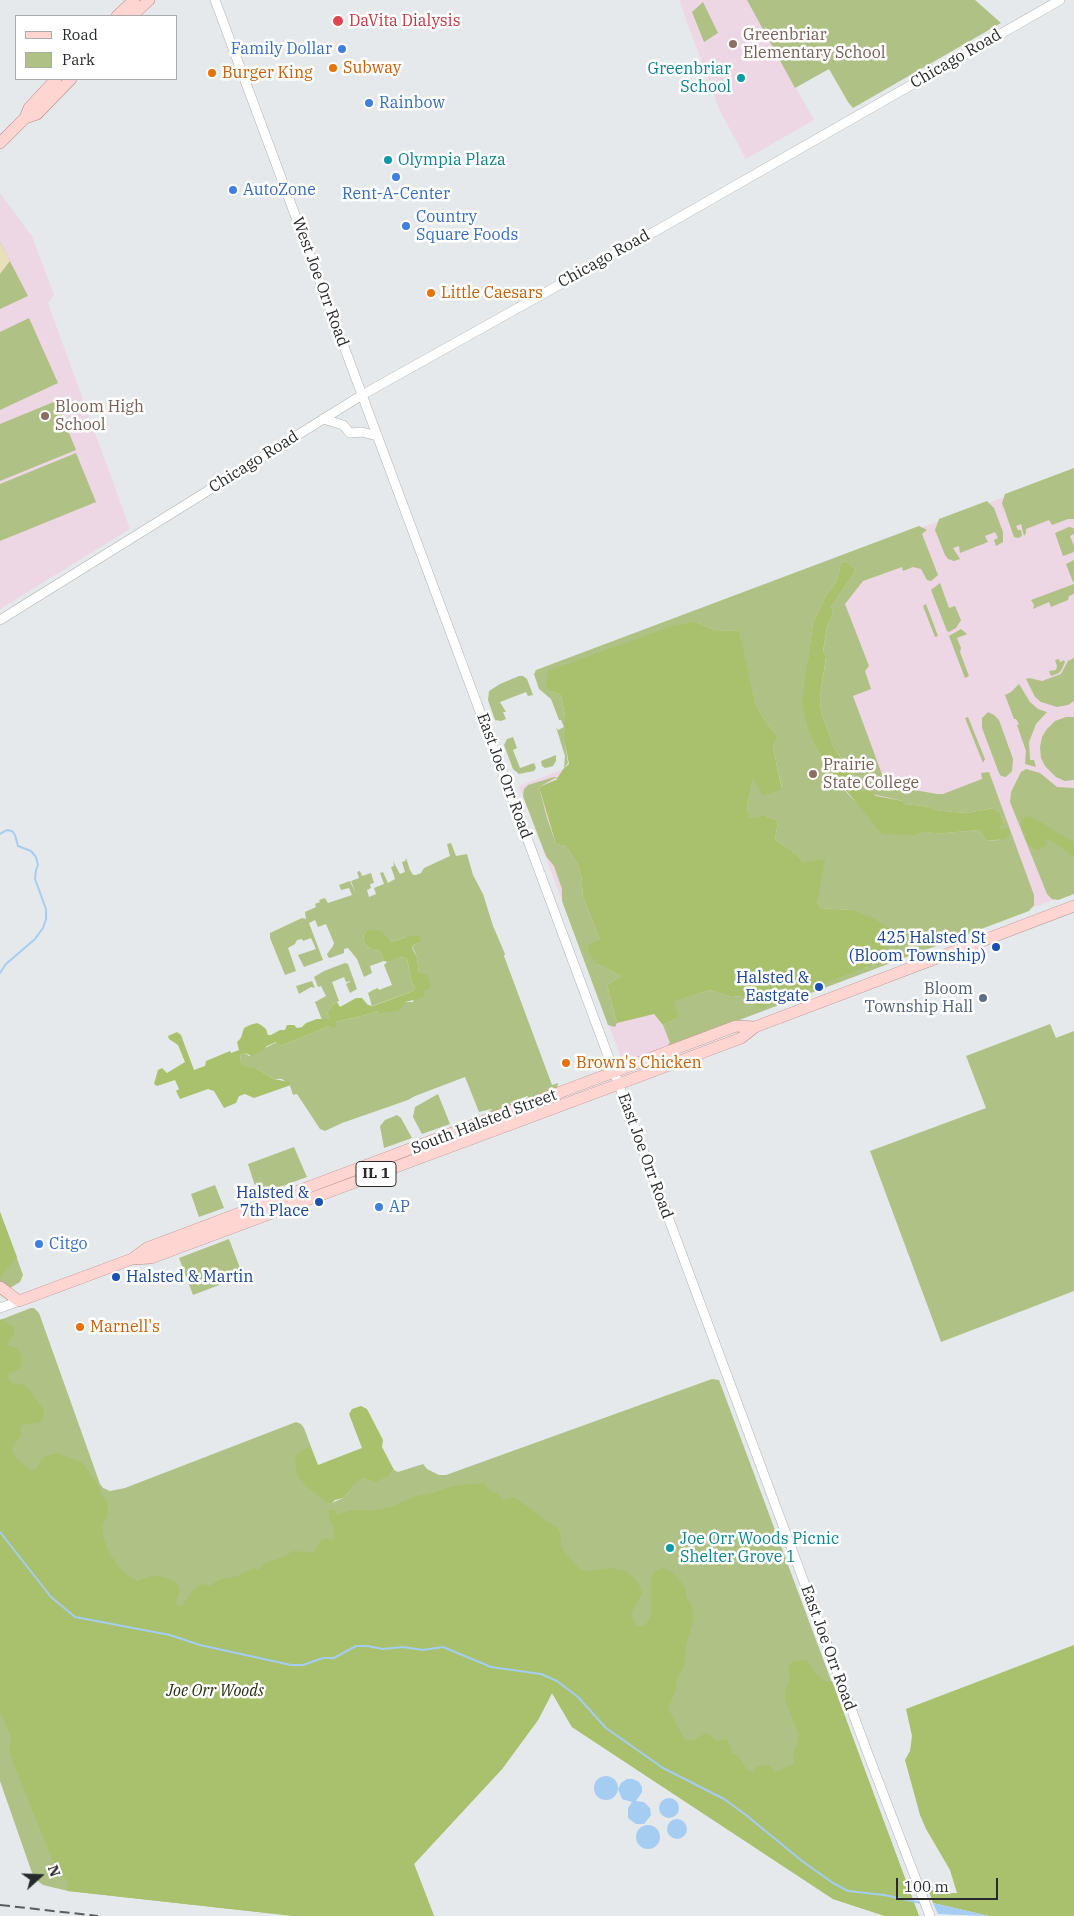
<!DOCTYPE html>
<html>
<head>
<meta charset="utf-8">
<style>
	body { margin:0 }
	#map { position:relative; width:1074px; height:1916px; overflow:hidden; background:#e6e9ec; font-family:"IBM Plex Serif",serif }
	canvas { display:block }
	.legend { position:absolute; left:15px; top:15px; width:162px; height:65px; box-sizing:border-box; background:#fff; border:1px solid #a9aaaa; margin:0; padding:6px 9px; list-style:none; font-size:15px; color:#282a2b }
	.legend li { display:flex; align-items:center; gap:10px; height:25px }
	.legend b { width:25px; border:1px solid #a9aaaa }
	.north { position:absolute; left:15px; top:1851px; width:50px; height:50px; -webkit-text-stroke:4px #fff; paint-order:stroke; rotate:70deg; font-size:14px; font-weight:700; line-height:20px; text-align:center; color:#282a2b }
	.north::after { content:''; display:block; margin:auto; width:18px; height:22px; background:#282a2b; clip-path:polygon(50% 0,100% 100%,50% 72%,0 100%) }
	.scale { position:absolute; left:896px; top:1878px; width:102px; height:22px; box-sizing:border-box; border:2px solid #282a2b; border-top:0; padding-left:6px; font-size:15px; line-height:18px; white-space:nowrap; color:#282a2b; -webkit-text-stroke:4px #fff; paint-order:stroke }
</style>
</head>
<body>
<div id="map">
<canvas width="1074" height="1916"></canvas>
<ul class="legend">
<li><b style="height:6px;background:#ffd5d2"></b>Road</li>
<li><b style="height:14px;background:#afc184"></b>Park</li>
</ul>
<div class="north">N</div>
<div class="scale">100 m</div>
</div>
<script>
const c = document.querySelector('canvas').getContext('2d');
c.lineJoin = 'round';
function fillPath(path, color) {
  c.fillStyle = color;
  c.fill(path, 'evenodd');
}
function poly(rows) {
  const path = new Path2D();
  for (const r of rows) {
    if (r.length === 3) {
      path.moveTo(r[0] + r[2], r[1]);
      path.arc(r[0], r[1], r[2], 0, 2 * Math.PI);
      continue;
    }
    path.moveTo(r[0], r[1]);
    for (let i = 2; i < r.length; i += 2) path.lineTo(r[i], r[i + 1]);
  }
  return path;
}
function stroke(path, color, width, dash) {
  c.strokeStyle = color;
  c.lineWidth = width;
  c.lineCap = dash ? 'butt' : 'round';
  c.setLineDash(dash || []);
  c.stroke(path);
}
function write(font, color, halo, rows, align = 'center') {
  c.font = font + ' "IBM Plex Serif",serif';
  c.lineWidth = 5;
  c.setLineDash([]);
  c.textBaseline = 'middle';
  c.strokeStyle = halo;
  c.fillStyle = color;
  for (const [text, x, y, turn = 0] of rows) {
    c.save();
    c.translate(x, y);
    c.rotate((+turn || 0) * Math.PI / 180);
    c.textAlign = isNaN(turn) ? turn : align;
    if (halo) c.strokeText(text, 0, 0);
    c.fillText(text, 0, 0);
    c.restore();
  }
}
const education = poly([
	[679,0,747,0,814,120,746,159,719,109],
	[0,193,32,236,54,295,48,303,130,529,0,609],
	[1074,471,1074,892,623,1063,519,786,585,761,553,664]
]);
const green = poly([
	[747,0,975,0,1001,23,853,108,848,102,829,69,795,88],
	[703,2,718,33,704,42,692,12],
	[0,242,28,296,0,309],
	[29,318,58,383,0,410,0,332],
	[56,401,76,450,0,481,0,424],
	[76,453,96,502,0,541,0,484],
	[1074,468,1074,519,1068,519,1052,525,1049,520,1026,529,1026,533,1024,536,1021,524,1016,526,1018,530,1021,530,1022,536,1018,538,1014,537,1002,503,1005,494],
	[987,501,994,508,1003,532,1003,542,996,546,994,540,998,538,995,532,985,536,988,542,960,553,959,546,953,548,960,559,954,561,948,559,945,555,935,530,939,519],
	[919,526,927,530,922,534,938,575,931,581,927,580,921,569,913,567,903,571,902,567,863,581,845,604,869,666,865,671,871,689,853,696,886,785,937,794,943,794,982,779,981,773,989,772,1034,895,1034,905,1029,911,670,1046,668,1044,670,1043,663,1025,676,1019,675,1007,672,1002,710,990,731,997,742,996,852,910,820,908,817,902,804,862,791,850,775,840,778,821,764,815,750,820,747,807,753,778,782,788,773,748,778,737,764,719,756,705,738,631,714,630,697,622,550,691,561,695,565,716,565,744,568,763,564,768,565,756,556,727,558,730,564,727,561,720,559,720,551,699,539,689,534,674,536,670],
	[846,561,856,570,831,607,833,611,831,620,828,622,823,652,826,658,820,696,821,712,834,748,854,776,854,780,863,792,903,801,905,804,931,807,935,810,953,812,967,813,993,808,1000,813,1004,823,1000,828,1009,830,999,840,986,841,980,830,933,834,930,832,923,832,917,835,868,815,848,794,831,772,816,748,808,661,813,623,826,595,836,583,841,563],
	[1069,527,1074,528,1074,534,1070,536,1074,546,1074,552,1063,556,1055,533],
	[1074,560,1074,582,1073,582,1066,564],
	[940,583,949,608,955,606,961,620,956,628,949,632,947,631,931,590],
	[1074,584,1074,594,1069,596,1068,600,1051,607,1049,602,1033,609,1034,605,1031,600],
	[926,604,938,636,935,637,923,606],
	[961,629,967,634,957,638,961,648,960,652,969,676,965,678,949,636],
	[1074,658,1074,701,1068,705,1057,707,1041,702,1035,697,1026,679,1029,678,1042,681,1061,674,1068,661],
	[1059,659,1060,662,1064,660,1065,662,1062,669,1059,673,1051,676,1049,671,1056,670,1057,666,1055,660],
	[519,676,523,676,527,679,533,695,528,696,526,692,500,702,506,712,503,712,506,719,501,721,495,720,488,700,489,691,500,684],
	[1019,684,1030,702,1038,709,1047,712,1036,724,1029,742,1030,760,1034,760,1036,767,1025,764,1026,751,1017,725,1019,724,1016,719,1014,719,1005,695,1011,692],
	[988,712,994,715,999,720,1013,759,1012,771,1006,777,1001,776,999,773,982,728,982,718],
	[968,717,985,759,983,763,965,718],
	[1066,717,1074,717,1074,780,1065,781,1056,777,1045,766,1041,758,1040,747,1042,737,1047,729,1055,721],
	[513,737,517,748,513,750,520,768,534,763,536,768,534,771,519,774,513,769,504,745,507,739],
	[556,755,556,761,553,766,545,768,542,766,541,761],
	[1026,769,1040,773,1057,787,1074,788,1074,894,1058,900,1052,899,1047,894,1010,802,1011,792,1021,772],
	[554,777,557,777,539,787,547,818,556,844,566,846,577,863,581,874,583,896,600,940,597,964,621,976,607,985,617,1023,615,1027,608,1025,562,901,562,889,554,866,546,856,523,796,524,789,528,785],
	[451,843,456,856,467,854,473,875,483,894,493,926,505,954,504,956,552,1085,558,1083,557,1089,529,1098,527,1096,510,1103,512,1105,489,1113,488,1111,492,1110,491,1109,479,1112,465,1077,415,1096,408,1100,342,1123,325,1131,320,1129,297,1094,293,1095,290,1086,291,1086,282,1079,274,1079,256,1068,246,1068,241,1063,240,1055,245,1053,249,1056,277,1042,281,1046,329,1026,336,1026,336,1022,366,1015,405,1002,413,1002,419,973,417,957,412,946,418,943,411,937,406,937,391,942,367,930,364,934,363,940,366,946,372,950,380,951,384,961,370,966,372,973,364,977,357,959,348,948,344,949,344,953,330,958,328,957,327,954,333,946,334,943,326,924,318,927,315,920,309,923,323,960,304,967,298,955,316,949,311,938,303,941,302,939,297,940,295,944,288,948,296,971,285,975,270,938,270,933,302,918,306,919,305,912,316,907,315,904,320,902,319,900,325,898,328,903,352,895,349,888,341,890,339,885,350,881,356,894,351,881,359,878,357,872,360,871,362,876,371,873,374,883,370,884,371,888,367,890,369,897,376,894,374,888,384,884,380,873,383,872,388,883,395,879,391,867,394,866,393,861,400,874,405,872,402,862,405,861,406,858,410,870,413,875,416,875,421,873,424,868,450,856,447,844],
	[401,957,407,959,412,984,415,987,413,991,372,1006,368,993,373,990,378,988,379,990,392,985,384,965,387,962],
	[345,963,348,964,357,989,350,993,346,984,351,981,346,982,344,977,332,982,339,1001,333,1004,327,1013,330,1019,322,1020,315,1002,326,996,321,986,318,987,314,977,324,971],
	[312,981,315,988,311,987,299,994,296,986],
	[1050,1024,1056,1038,1074,1031,1074,1291,941,1342,870,1151,986,1108,966,1056],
	[438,1094,450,1124,422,1134,413,1117,415,1107],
	[397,1115,401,1118,412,1138,384,1148,380,1126,385,1120],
	[294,1147,307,1177,258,1195,248,1164],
	[215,1185,224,1208,199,1217,191,1194],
	[0,1212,23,1275,20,1282,0,1294],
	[229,1239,243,1276,193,1295,179,1258],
	[31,1308,34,1308,39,1313,100,1484,103,1488,110,1491,125,1488,296,1422,301,1424,304,1428,332,1503,343,1498,349,1492,352,1485,364,1478,390,1475,394,1470,398,1472,423,1464,427,1469,439,1475,446,1475,712,1379,719,1380,919,1916,885,1916,833,1899,572,1727,552,1693,538,1720,502,1769,414,1864,434,1916,294,1916,68,1891,43,1885,35,1879,31,1870,0,1781,0,1320]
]);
const forest = poly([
	[846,561,856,570,831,607,833,611,831,620,828,622,823,651,826,657,820,696,821,712,834,748,845,764,850,765,854,780,863,792,869,790,876,796,903,801,905,804,931,807,935,810,953,812,967,813,993,808,1000,813,1004,823,1000,828,1009,829,1010,832,1005,839,986,841,980,830,933,834,930,832,923,832,917,835,882,834,831,772,816,748,807,725,802,703,813,623,826,595,836,583,841,563],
	[697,622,714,630,739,631,756,705,764,719,778,737,773,748,782,789,763,796,753,779,747,807,750,819,764,815,778,821,775,840,791,850,804,862,825,859,817,902,820,908,852,910,873,918,890,929,889,943,880,957,869,966,761,1008,742,996,731,997,710,990,673,1002,678,1014,676,1019,663,1025,654,1014,617,1023,607,985,621,976,597,964,587,950,589,944,600,940,583,896,581,874,577,863,566,846,556,844,539,787,556,780,564,768,569,764,565,744,565,716,561,695,550,691,546,686,548,671,675,625],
	[1027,816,1034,818,1074,843,1074,857,1049,839,1046,840,1047,845,1044,847,1037,850,1029,845,1025,839,1027,834,1022,830,1021,826,1023,819],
	[367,930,381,931,391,942,406,937,417,935,420,938,421,941,418,943,412,946,413,950,417,957,419,973,428,975,431,986,428,989,424,990,424,995,422,998,405,1002,402,1008,397,1011,381,1013,378,1011,366,1015,336,1022,337,1026,333,1028,329,1026,281,1046,276,1042,267,1046,264,1049,252,1056,245,1053,240,1055,241,1063,246,1067,256,1068,274,1079,289,1082,291,1085,254,1098,245,1094,239,1096,236,1103,224,1108,214,1091,208,1089,180,1099,176,1091,179,1089,175,1080,157,1086,154,1084,158,1070,162,1068,167,1073,185,1062,178,1045,169,1039,168,1036,177,1032,181,1035,194,1070,205,1066,206,1061,230,1051,231,1053,239,1050,237,1042,241,1038,244,1028,250,1025,257,1023,261,1025,266,1029,268,1035,271,1035,280,1030,285,1030,287,1025,294,1025,297,1028,302,1027,306,1023,317,1019,330,1019,327,1013,333,1004,337,1002,340,1007,356,998,362,998,368,1005,373,1006,413,991,415,987,412,984,407,959,401,957,388,962,384,961,380,951,372,950,366,946,363,940,364,934],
	[0,1212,17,1257,0,1277],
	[2,1319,14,1328,14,1335,10,1339,7,1345,16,1348,21,1355,21,1363,19,1369,9,1373,8,1378,12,1383,25,1385,32,1393,43,1409,44,1416,39,1423,24,1424,20,1428,21,1436,15,1443,12,1451,17,1459,31,1470,37,1468,40,1461,46,1456,57,1453,81,1462,97,1483,102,1496,107,1502,108,1515,102,1525,104,1539,109,1553,120,1568,132,1579,137,1581,151,1576,164,1577,176,1582,180,1589,176,1603,180,1607,184,1603,195,1588,204,1584,210,1586,218,1580,238,1576,253,1568,258,1570,264,1564,283,1557,293,1551,314,1553,321,1540,326,1538,331,1541,335,1538,333,1526,329,1520,329,1510,335,1510,337,1515,350,1510,375,1510,391,1507,413,1497,436,1492,452,1486,485,1483,486,1487,492,1492,497,1493,503,1500,514,1497,558,1529,561,1536,561,1545,565,1553,581,1570,590,1571,610,1568,626,1571,637,1581,642,1593,631,1613,636,1626,641,1627,647,1623,651,1615,651,1577,655,1571,662,1568,669,1570,676,1576,686,1588,686,1597,692,1606,694,1618,686,1646,685,1664,676,1681,676,1690,668,1708,684,1739,692,1741,706,1733,716,1741,726,1739,730,1746,732,1753,738,1756,748,1771,753,1772,758,1766,769,1765,775,1772,794,1764,793,1753,797,1745,799,1735,785,1700,785,1690,790,1680,789,1668,792,1662,807,1660,818,1676,827,1682,832,1681,919,1916,885,1916,833,1899,572,1727,552,1693,538,1720,502,1769,414,1864,434,1916,294,1916,68,1891,67,1880,57,1871,14,1765,9,1749,11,1743,10,1734,0,1711,0,1320],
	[361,1406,367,1409,383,1440,382,1447,394,1470,390,1475,376,1482,364,1478,353,1485,349,1492,343,1498,335,1500,332,1503,326,1502,305,1485,298,1476,295,1463,297,1454,310,1446,318,1465,362,1448,349,1414,352,1409],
	[1074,1645,1074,1916,989,1916,933,1903,929,1891,938,1889,946,1893,957,1893,950,1870,926,1829,920,1815,905,1760,910,1751,912,1736,906,1709]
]);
const sand = poly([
	[0,242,10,261,0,274]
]);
const water = poly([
	[606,1788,12],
	[627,1779,633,1779,639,1782,642,1787,642,1792,636,1801,644,1802,650,1808,651,1815,644,1824,636,1824,628,1818,628,1808,632,1802,622,1799,618,1789,621,1783],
	[669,1808,10],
	[677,1829,10],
	[648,1837,12],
	[933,1903,989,1916,938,1914]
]);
const stream = poly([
	[0,834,7,830,12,831,15,835,18,846,31,851,36,857,38,865,36,870,35,879,46,909,46,919,43,928,35,939,6,964,0,973],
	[0,1532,51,1597,75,1617,170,1635,200,1645,291,1665,303,1665,323,1658,334,1658,356,1646,368,1646,382,1649,403,1647,423,1650,443,1647,491,1667,541,1674,557,1681,578,1697,606,1728,663,1768,724,1799,746,1815,802,1861,833,1883,848,1891,884,1895,921,1903]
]);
const minor = poly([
	[215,0,868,1754,930,1916],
	[323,419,343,425,350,433,362,432,377,436],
	[0,620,362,395,661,228,1060,0],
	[0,1308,19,1301]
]);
const major = poly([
	[117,16,134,0],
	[132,16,149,0],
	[25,118,37,114,71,79],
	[0,143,25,118,29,108,56,79],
	[132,1259,151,1258,619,1084,741,1038,755,1027,1074,906],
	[0,1287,19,1301,132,1259,147,1248,736,1026,755,1027]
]);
const rail = poly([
	[0,1905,98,1916]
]);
const markers = [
	[338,21,6,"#e0444e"],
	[733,44,5,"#8d6e63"],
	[342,49,5,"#3f7fe0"],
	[333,68,5,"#e8710a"],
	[212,73,5,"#e8710a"],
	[741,78,5,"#0f9aa8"],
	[369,103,5,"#3f7fe0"],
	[388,160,5,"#0f9aa8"],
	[396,177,5,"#3f7fe0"],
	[233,190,5,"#3f7fe0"],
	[406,226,5,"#3f7fe0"],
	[431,293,5,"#e8710a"],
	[45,416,5,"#8d6e63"],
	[813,774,5,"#8d6e63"],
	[996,947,5,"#1a4fb4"],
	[819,987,5,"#1a4fb4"],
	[983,998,5,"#5c6f8a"],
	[566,1063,5,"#e8710a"],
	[319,1202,5,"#1a4fb4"],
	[379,1207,5,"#3f7fe0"],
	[39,1244,5,"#3f7fe0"],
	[116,1277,5,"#1a4fb4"],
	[80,1327,5,"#e8710a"],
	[670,1548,5,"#0f9aa8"]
];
const shields = [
	[376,1174,40]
];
const shieldNames = [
	["IL 1",376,1174]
];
const healthNames = [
	["DaVita Dialysis",349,21]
];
const educationNames = [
	["Greenbriar",743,35],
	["Elementary School",743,53],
	["Bloom High",55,407],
	["School",55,425],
	["Prairie",823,765],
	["State College",823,783]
];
const shopNames = [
	["Family Dollar",332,49,"right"],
	["Rainbow",379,103],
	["AutoZone",243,190],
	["Rent-A-Center",396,194,"center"],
	["Country",416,217],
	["Square Foods",416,235],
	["AP",389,1207],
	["Citgo",49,1244]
];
const streetNames = [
	["Chicago Road",956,59,-30],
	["Chicago Road",604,259,-29],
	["West Joe Orr Road",320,282,70],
	["Chicago Road",254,462,-32],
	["East Joe Orr Road",504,776,70],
	["South Halsted Street",484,1122,-21],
	["East Joe Orr Road",645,1156,70],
	["East Joe Orr Road",828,1648,70]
];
const foodNames = [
	["Subway",343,68],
	["Burger King",222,73],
	["Little Caesars",441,293],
	["Brown's Chicken",576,1063],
	["Marnell's",90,1327]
];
const cultureNames = [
	["Greenbriar",731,69,"right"],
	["School",731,87,"right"],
	["Olympia Plaza",398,160],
	["Joe Orr Woods Picnic",680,1539],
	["Shelter Grove 1",680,1557]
];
const transitNames = [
	["425 Halsted St",986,938],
	["(Bloom Township)",986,956],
	["Halsted &",809,978],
	["Eastgate",809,996],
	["Halsted &",309,1193],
	["7th Place",309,1211],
	["Halsted & Martin",126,1277,"left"]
];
const serviceNames = [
	["Bloom",973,989],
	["Township Hall",973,1007]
];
const parkNames = [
	["Joe Orr Woods",215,1691]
];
fillPath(education, '#edd7e4');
fillPath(green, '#afc184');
fillPath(forest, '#a9c06c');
fillPath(sand, '#e9dfba');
fillPath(water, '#a5cdf2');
stroke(stream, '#a5cdf2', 2);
stroke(minor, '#b0b3b6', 10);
stroke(major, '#b48784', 12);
stroke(minor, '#fff', 9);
stroke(major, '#ffd5d2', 11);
stroke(rail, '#595c5d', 2, [10, 5]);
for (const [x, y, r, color] of markers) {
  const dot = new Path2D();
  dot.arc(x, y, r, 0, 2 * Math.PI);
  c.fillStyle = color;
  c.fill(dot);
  stroke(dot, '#fff', 2);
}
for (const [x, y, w] of shields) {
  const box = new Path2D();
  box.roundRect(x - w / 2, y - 12.5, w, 25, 4);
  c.fillStyle = '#fff';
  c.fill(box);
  stroke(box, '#282a2b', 1);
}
write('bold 15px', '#282a2b', null, shieldNames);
write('16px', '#be3a42', '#fff', healthNames, 'left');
write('16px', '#785e54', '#fff', educationNames, 'left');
write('16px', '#366cbe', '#fff', shopNames, 'left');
write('16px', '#282a2b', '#fff', streetNames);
write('16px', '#c56008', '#fff', foodNames, 'left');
write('16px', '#0d838f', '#fff', cultureNames, 'left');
write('16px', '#164399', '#fff', transitNames, 'right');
write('16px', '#4e5e75', '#fff', serviceNames, 'right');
write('italic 16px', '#252e09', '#fff', parkNames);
</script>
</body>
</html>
